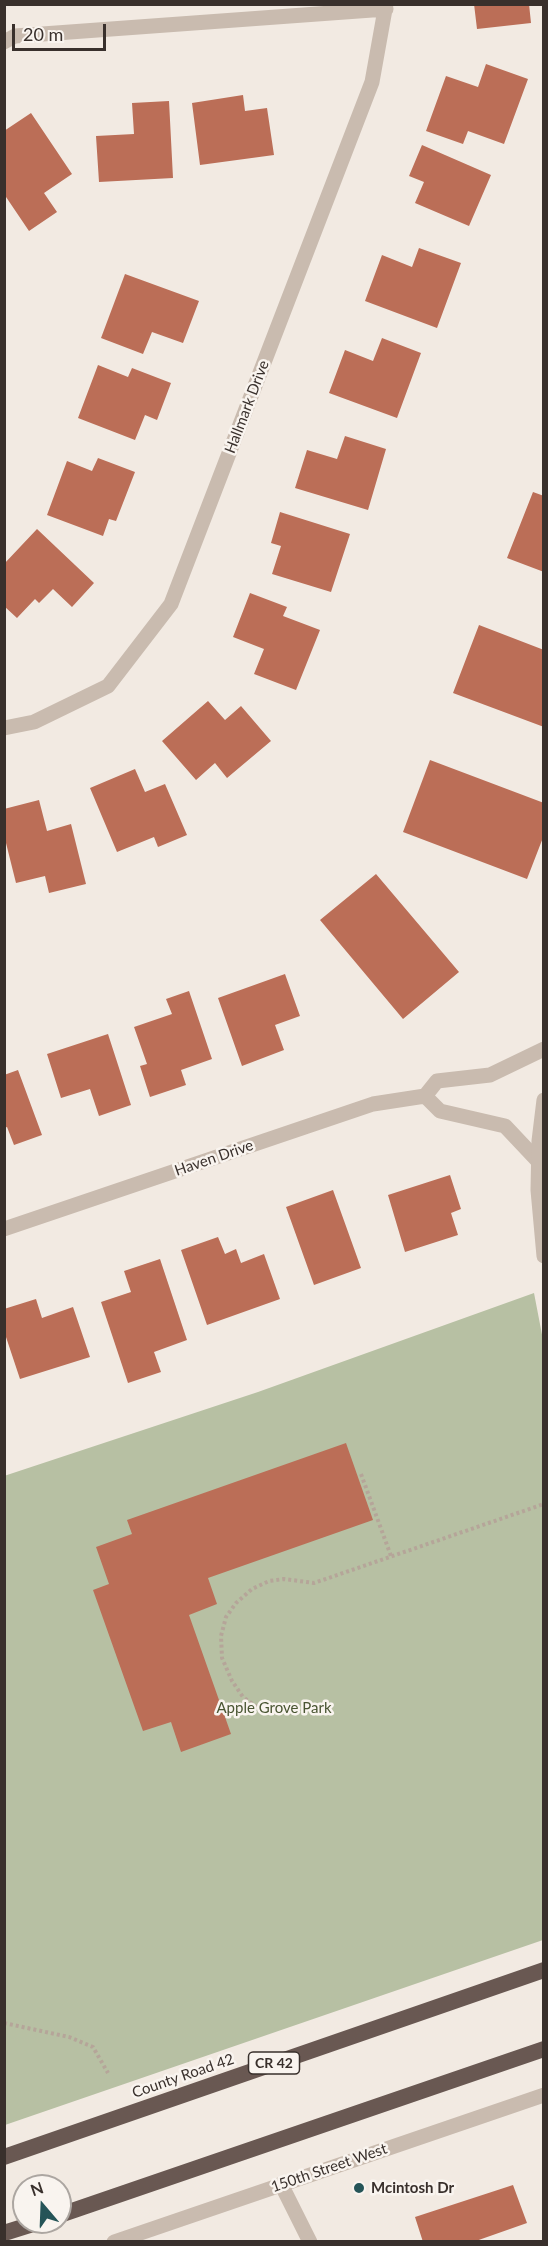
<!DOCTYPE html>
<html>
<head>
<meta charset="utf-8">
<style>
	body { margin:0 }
	#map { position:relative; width:548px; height:2246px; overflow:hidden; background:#f2eae2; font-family:Lato,sans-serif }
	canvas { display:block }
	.frame { position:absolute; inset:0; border:6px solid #39302c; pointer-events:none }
	.north { position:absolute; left:12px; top:2174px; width:60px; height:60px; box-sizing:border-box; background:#f9f4ef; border:2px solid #aca6a1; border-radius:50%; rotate:341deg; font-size:16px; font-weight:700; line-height:24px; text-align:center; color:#39302c }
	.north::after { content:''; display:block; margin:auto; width:21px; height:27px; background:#255457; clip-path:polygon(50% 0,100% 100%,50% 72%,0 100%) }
	.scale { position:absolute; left:12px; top:24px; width:94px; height:27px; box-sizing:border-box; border:3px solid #39302c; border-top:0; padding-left:8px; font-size:18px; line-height:21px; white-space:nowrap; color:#39302c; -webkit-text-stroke:4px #f9f4ef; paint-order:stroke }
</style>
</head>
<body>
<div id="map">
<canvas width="548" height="2246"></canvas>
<div class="frame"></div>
<div class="north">N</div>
<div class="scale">20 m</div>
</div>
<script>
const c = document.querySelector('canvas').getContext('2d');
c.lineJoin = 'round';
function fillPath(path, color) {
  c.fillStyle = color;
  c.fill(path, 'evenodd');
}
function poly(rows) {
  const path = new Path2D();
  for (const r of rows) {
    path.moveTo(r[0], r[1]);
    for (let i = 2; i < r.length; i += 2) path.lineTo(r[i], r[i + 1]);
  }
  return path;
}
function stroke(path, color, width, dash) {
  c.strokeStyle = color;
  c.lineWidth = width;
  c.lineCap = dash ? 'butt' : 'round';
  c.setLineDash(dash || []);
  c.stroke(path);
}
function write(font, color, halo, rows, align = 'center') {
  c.font = font + ' Lato,sans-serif';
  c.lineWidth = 5;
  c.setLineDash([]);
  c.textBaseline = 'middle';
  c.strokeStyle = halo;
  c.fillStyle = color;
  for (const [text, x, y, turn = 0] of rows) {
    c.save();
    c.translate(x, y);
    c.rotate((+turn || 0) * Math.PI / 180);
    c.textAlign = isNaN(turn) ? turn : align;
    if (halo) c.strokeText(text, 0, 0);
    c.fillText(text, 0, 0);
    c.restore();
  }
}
const green = poly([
	[534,1293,544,1345,543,1940,5,2125,4,1476,258,1392]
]);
const building = poly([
	[474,4,529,4,531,23,477,29],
	[486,64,528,79,504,144,468,131,463,144,426,131,446,76,478,87],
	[243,95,245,111,267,108,274,155,200,165,192,103],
	[169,101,173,178,99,182,96,136,134,134,132,103],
	[31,113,72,174,44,193,57,212,29,231,4,194,4,168,6,166,4,163,4,131],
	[422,145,491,175,469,226,415,203,424,182,409,176],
	[419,248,461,263,437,328,365,301,382,255,412,267],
	[125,274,199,301,183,343,152,332,143,354,101,338],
	[382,338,421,353,397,418,329,393,345,350,373,361],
	[98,365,128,377,132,368,171,383,157,420,145,415,135,440,78,418],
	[345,436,386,449,368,510,295,488,307,450,337,459],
	[98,458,135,472,116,521,109,519,103,536,47,515,67,461,92,471],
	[533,492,544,496,544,572,507,558],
	[280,512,350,534,331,592,272,574,281,546,271,543],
	[37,529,94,583,72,607,53,589,39,603,35,599,17,618,4,606,4,564],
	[250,593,287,607,283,616,320,630,296,690,254,674,264,649,233,637],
	[479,625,544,650,544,727,453,693],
	[208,701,225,720,241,706,271,741,227,778,215,763,196,780,162,741],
	[430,760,544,803,544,835,527,879,403,832],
	[135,769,145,792,165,784,187,835,158,847,154,837,117,852,90,788],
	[39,800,47,831,71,824,86,884,49,893,45,876,16,883,4,835,4,809],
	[376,874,459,972,403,1019,320,920],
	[285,974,300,1016,275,1025,284,1050,242,1066,218,998],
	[189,991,212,1059,181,1070,186,1085,150,1097,140,1066,147,1064,134,1027,172,1014,166,999],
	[108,1034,131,1105,99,1116,90,1089,61,1098,47,1054],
	[18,1070,42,1135,14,1145,7,1127,4,1128,4,1075],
	[450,1175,461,1209,451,1213,458,1235,405,1252,388,1195],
	[333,1190,361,1268,314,1285,286,1207],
	[218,1237,225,1254,236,1249,241,1263,264,1254,280,1299,207,1325,181,1250],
	[160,1259,187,1340,154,1352,161,1372,128,1383,101,1302,131,1292,124,1271],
	[36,1299,42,1318,73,1307,90,1357,20,1379,4,1331,4,1309],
	[346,1443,373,1520,208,1578,217,1604,189,1615,231,1734,181,1752,171,1722,143,1731,93,1590,109,1584,96,1547,132,1534,127,1520],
	[513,2185,527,2223,473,2242,423,2242,415,2217]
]);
const path = poly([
	[361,1474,391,1556],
	[257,1707,243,1697,232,1681,222,1658,221,1636,226,1617,236,1603,252,1589,269,1581,284,1579,314,1583,544,1504],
	[4,2023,69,2037,93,2047,108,2073]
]);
const minor = poly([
	[4,42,15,36,386,9],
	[4,728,34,722,108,686,171,604,372,82,386,4],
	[425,1096,440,1111,505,1126,538,1161],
	[4,1229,373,1104,425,1096,437,1081,490,1075,544,1049],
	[281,2184,310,2242],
	[114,2242,544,2095]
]);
const tertiary = poly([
	[544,1100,539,1141,538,1190,544,1256]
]);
const trunk = poly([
	[4,2157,544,1970],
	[60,2215,544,2049],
	[4,2233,39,2222]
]);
const markers = [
	[359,2188,6,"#255457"]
];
const shields = [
	[274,2063,51]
];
const shieldNames = [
	["CR 42",274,2063]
];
const streetNames = [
	["Hallmark Drive",247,407,-69],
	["Haven Drive",214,1158,-19],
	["County Road 42",183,2076,-19],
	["150th Street West",329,2168,-19]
];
const parkNames = [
	["Apple Grove Park",274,1708]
];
const poiNames = [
	["Mcintosh Dr",371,2188]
];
fillPath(green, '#b7c0a3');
fillPath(building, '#bb6e57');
stroke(path, '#b5a599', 4, [3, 3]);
stroke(minor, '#c9bbaf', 15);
stroke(tertiary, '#c9bbaf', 15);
stroke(trunk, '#695852', 16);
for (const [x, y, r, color] of markers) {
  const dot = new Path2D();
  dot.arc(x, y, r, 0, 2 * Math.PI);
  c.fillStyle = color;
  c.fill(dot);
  stroke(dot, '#f9f4ef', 2);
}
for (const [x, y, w] of shields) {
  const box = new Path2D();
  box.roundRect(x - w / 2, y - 11, w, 22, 4.5);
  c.fillStyle = '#f9f4ef';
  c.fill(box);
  stroke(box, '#39302c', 1.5);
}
write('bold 14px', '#39302c', null, shieldNames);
write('15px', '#39302c', '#f9f4ef', streetNames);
write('15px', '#495532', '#f9f4ef', parkNames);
write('bold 15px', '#39302c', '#f9f4ef', poiNames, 'left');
</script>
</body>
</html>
